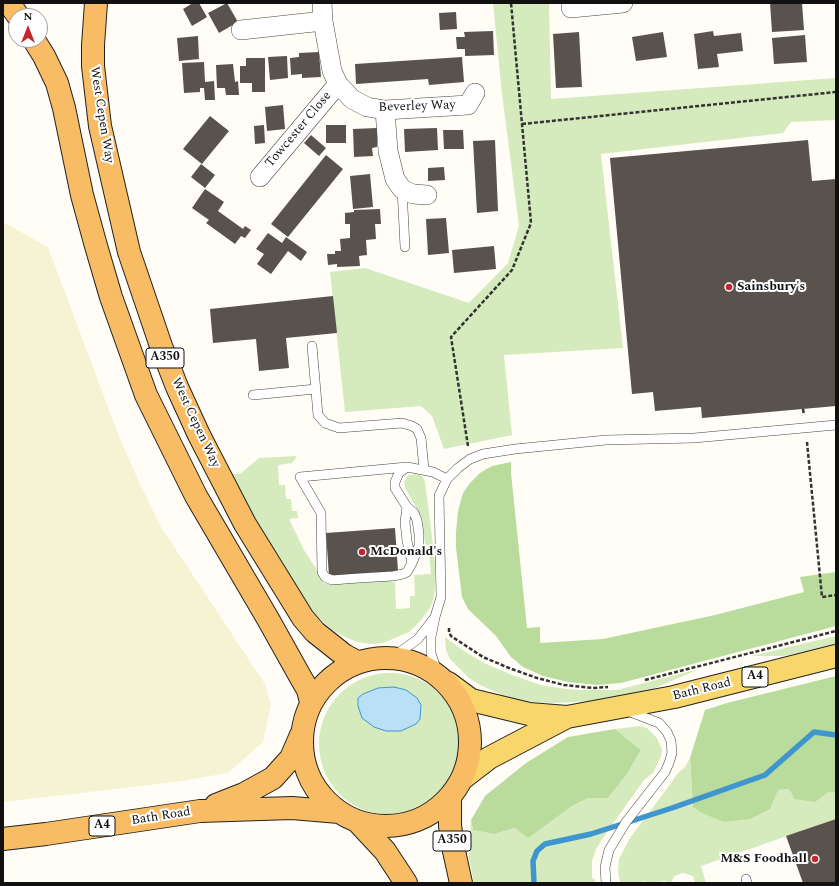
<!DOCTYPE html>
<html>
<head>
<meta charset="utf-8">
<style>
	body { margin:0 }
	#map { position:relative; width:839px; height:886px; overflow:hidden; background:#fffdf5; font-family:Spectral,serif }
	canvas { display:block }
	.frame { position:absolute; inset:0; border:4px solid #111; pointer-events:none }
	.north { position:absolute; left:8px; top:8px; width:40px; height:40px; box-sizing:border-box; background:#fff; border:1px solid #a0a0a0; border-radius:50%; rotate:0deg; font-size:11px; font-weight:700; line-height:16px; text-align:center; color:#111 }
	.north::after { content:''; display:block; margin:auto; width:14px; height:18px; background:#c4262e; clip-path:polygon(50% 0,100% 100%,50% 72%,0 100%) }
</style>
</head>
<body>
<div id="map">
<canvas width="839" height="886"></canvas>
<div class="frame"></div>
<div class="north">N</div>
</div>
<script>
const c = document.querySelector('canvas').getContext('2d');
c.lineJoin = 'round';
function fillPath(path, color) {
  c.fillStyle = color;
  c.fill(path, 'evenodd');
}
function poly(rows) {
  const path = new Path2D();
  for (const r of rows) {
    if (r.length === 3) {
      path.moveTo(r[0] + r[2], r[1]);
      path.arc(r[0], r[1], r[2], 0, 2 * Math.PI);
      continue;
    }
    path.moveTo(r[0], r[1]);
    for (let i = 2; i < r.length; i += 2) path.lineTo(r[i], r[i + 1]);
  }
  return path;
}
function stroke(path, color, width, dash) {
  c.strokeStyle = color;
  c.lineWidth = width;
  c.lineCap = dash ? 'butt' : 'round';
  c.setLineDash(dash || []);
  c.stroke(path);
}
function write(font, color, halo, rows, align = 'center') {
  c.font = font + ' Spectral,serif';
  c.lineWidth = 4;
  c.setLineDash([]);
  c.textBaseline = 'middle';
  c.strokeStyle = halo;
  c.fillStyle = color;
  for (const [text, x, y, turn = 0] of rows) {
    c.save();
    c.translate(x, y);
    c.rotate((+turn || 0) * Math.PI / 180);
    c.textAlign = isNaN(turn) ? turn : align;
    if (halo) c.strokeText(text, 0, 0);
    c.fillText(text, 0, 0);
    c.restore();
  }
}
const farmland = poly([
	[3,222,48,247,118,434,140,484,161,527,265,684,271,704,263,742,228,773,175,782,3,802]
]);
const green = poly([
	[493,3,549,3,551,99,836,78,836,120,791,122,783,133,601,154,623,348,504,355,512,435,444,449,432,416,421,406,345,412,330,272,365,268,469,303,508,263,519,226,502,94],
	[297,456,292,463,278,465,279,485,285,485,286,499,291,499,292,511,297,511,298,518,289,519,304,550,317,570,320,579,324,583,329,584,384,580,395,582,396,609,410,608,410,596,415,596,414,575,431,574,429,553,423,553,425,544,422,518,405,488,404,482,408,475,418,474,423,477,425,482,430,521,435,564,435,588,434,598,430,608,422,619,409,632,383,643,371,644,357,642,345,637,332,630,314,613,280,562,230,474,240,474,259,458],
	[836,636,836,644,795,654,782,656,751,656],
	[445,637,464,651,484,663,512,675,541,685,566,689,582,690,617,690,699,669,653,689,636,694,594,701,551,703,522,701,500,694,480,685,469,678,450,659,446,650],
	[390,744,71],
	[640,726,647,728,657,738,662,750,661,756,653,773,644,780,607,832,596,849,592,861,592,878,595,880,596,883,474,883,469,858,469,840,471,820,473,830,494,834,515,828,528,837,572,806,588,798,608,798,627,774,641,750,615,729],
	[690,758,693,807,778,790,789,789,828,792,836,793,836,819,701,866,706,883,695,883,693,876,683,873,674,876,671,883,664,881,656,883,645,883,644,881,638,883,620,883,618,872,619,859,630,838,669,786,677,774,685,767]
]);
const forest = poly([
	[511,462,511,473,527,628,540,627,540,643,603,639,715,615,804,592,800,577,836,572,836,626,621,683,597,685,568,682,543,676,523,667,511,657,496,636,468,609,462,597,456,548,456,532,458,511,463,493,470,483,480,473,492,466],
	[836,676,836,793,828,792,815,802,795,799,789,789,778,790,770,809,750,819,724,822,702,813,693,807,690,758,705,710,727,703],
	[615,729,641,750,627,774,608,798,588,798,572,806,528,838,515,828,494,834,473,830,471,820,485,796,526,763,568,737]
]);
const water = poly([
	[394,687,406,690,417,698,421,705,420,719,416,724,401,731,386,731,374,727,362,718,358,706,358,698,363,694,378,688,394,687]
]);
const stream = poly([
	[534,883,533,861,537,851,545,844,591,834,672,808,765,775,814,732,836,735]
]);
const building = poly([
	[193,3,199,3,207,17,192,26,183,9],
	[227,3,238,22,219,33,208,13],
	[770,3,802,3,804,30,772,32],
	[456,12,457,29,440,30,439,13],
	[493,31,494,55,465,56,465,49,457,49,456,37,465,37,464,32],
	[713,31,714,36,741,33,743,51,717,54,719,67,698,69,694,34],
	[579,32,582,87,556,88,553,34],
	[663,32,667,57,636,61,632,37],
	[805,35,807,62,774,64,772,38],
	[198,36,199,59,179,61,177,38],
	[319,52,321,77,302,78,302,74,291,75,290,58,299,57,299,53],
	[287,56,288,78,270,80,268,57],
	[462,57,464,82,429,85,428,79,356,84,355,64],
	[246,58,265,58,265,92,252,92,252,83,240,83,240,66,246,66],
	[204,62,205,82,214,81,215,100,205,100,204,88,200,88,200,92,184,93,182,63],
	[233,64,235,82,238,81,239,95,226,95,225,88,217,88,216,65],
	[283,105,285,129,267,131,265,107],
	[210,116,229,131,202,164,183,149],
	[264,125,265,143,255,144,254,126],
	[326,125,346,125,346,143,326,143],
	[377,128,377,147,372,148,373,156,354,157,353,129],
	[437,128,438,150,405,152,404,129],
	[443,130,463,130,464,149,444,149],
	[311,135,326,148,319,156,304,143],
	[495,140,498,211,477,213,473,141],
	[808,140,812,181,836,179,836,406,702,418,701,407,655,411,653,392,632,394,610,158],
	[326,155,343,169,288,237,271,224],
	[201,164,215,175,205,188,191,177],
	[444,167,445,180,428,181,428,168],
	[370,174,373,207,353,209,350,176],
	[205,189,224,202,218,211,243,229,245,226,251,230,245,238,241,236,235,244,206,223,209,220,192,208],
	[380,209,381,224,375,224,376,239,366,240,367,255,359,256,360,266,337,267,337,264,328,265,327,254,335,254,335,251,341,251,340,239,350,238,350,224,345,224,345,213,354,212,354,210],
	[446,218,449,253,428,255,426,219],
	[268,233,282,243,286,237,307,252,301,261,288,251,271,274,257,264,264,254,256,249],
	[494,246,496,269,454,273,452,250],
	[333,296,337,333,286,338,289,368,259,371,256,339,213,343,210,309],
	[395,528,398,571,329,576,326,533],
	[836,819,836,883,803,883,786,836]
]);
const path = poly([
	[522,124,836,92],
	[803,409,804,415],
	[807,442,822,597,836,595],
	[468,446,451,337,512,270,531,223,511,3],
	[449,628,449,632,451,636,483,657,509,668,537,678,564,685,593,688,608,687],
	[645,680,836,631]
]);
const service = poly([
	[402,189,405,247],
	[312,346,318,415,325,423,339,428,402,423,412,426,417,429,421,438,424,469],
	[253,395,316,389],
	[407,467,399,473,395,482,395,488,407,507,405,522,407,541,412,563,407,572,403,574,393,576,359,578,332,580,325,577,322,572,321,513,300,477,407,467],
	[407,467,433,472,447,479],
	[407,507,414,513,417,520,419,534,419,546,412,563],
	[435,617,441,597,439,496,447,479,458,468,470,459,483,454,515,449,606,440,694,438,836,425],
	[393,657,418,639,435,617,431,637,431,653,438,675],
	[746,879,747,883],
	[606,883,605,867,609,850,626,822,665,772,669,763,672,753,671,741,667,732,659,723,628,711]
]);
const minor = poly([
	[322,3,323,21,332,71,338,84,352,99,367,107,385,110,468,105,475,93],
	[571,8,623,3],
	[241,30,323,21],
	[385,110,388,151,395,179,402,189,413,194,427,195],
	[260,177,338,84]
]);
const primary = poly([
	[448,683,471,700,529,714,567,717,674,697,836,656],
	[463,778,489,758,567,717]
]);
const trunk = poly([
	[9,3,18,16],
	[96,3,93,45,93,66,100,126,129,252,161,346,177,387,199,435,245,524,303,618,315,632,344,655,357,662],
	[34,40,44,56,57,83,64,108,82,195,96,246,111,297,146,395,196,496,268,619,301,678,308,690,311,702],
	[386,742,84],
	[450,798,450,826,454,851,461,883],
	[216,805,244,794,273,778,291,758,301,735],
	[358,822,385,851,406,883],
	[3,839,46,834,200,811,292,808,339,812]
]);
const markers = [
	[729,287,4,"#c4262e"],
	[362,552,4,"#c4262e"],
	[815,859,4,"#c4262e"]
];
const shields = [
	[165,358,38],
	[755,677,26],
	[102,826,26],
	[452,841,38]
];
const shieldNames = [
	["A350",165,358],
	["A4",755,677],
	["A4",102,826],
	["A350",452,841]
];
const streetNames = [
	["Beverley Way",417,107,-2],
	["West Cepen Way",101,115,81],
	["Towcester Close",299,130,-50],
	["West Cepen Way",195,423,65],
	["Bath Road",702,690,-14],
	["Bath Road",161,817,-9]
];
const poiNames = [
	["Sainsbury's",737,287],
	["McDonald's",370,552],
	["M&S Foodhall",807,859,"right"]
];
fillPath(farmland, '#f6f3d4');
fillPath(green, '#d5ebbd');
fillPath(forest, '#b9dc9c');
fillPath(water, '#b9e0f7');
stroke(water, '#3f96cf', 1);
stroke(stream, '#3f96cf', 5.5);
fillPath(building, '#5a524d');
stroke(service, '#444', 10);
stroke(minor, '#444', 20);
stroke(primary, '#222', 24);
stroke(trunk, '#222', 24);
stroke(path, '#333', 2.5, [4, 2]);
stroke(service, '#fff', 9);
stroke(minor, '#fff', 19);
stroke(primary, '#f9d66b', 22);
stroke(trunk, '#f7bc64', 22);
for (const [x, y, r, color] of markers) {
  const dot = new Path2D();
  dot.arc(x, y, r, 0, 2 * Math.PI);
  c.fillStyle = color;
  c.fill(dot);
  stroke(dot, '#fff', 1.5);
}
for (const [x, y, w] of shields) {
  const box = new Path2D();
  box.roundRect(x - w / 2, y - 10, w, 20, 3);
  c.fillStyle = '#fff';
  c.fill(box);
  stroke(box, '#111', 1);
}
write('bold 12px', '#111', null, shieldNames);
write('13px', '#111', '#fff', streetNames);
write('bold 13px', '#111', '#fff', poiNames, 'left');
</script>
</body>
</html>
